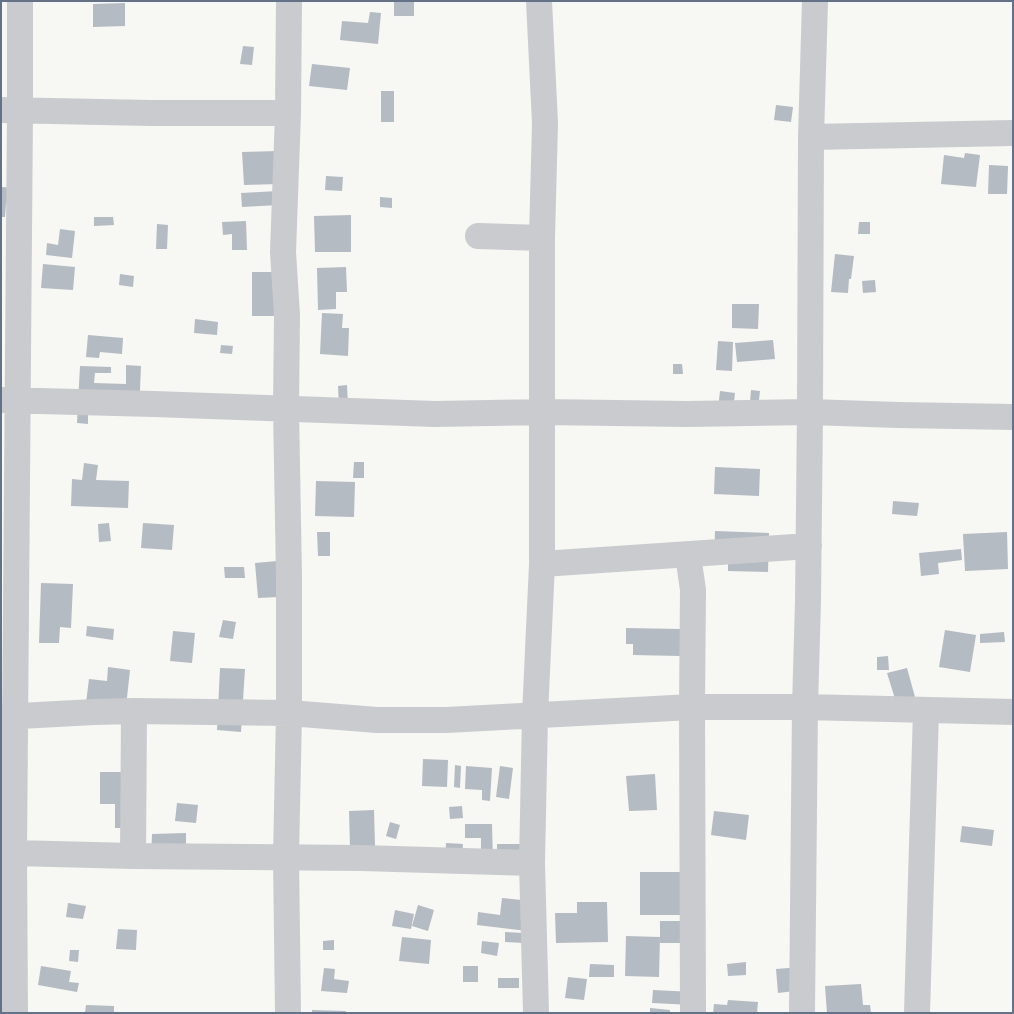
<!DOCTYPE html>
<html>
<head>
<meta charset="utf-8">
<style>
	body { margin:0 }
	#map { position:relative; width:1014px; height:1014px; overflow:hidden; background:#f7f7f3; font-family:"PT Sans Narrow",sans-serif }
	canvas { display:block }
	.frame { position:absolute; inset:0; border:2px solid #637288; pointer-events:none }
</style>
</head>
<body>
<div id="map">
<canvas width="1014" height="1014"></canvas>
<div class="frame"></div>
</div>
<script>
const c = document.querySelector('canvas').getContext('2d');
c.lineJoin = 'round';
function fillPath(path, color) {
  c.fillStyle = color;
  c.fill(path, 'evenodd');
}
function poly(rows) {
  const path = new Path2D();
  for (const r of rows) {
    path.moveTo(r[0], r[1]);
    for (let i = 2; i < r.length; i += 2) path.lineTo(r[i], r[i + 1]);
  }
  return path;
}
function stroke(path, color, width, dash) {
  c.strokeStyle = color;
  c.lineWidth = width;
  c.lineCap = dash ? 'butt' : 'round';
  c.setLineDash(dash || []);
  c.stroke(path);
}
const building = poly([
	[394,1,414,1,414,16,394,16],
	[125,3,125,26,93,27,93,4],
	[370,12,381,13,378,44,340,40,342,21,368,23],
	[243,46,254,47,252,65,240,64],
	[312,64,350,68,347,90,309,86],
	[381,91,394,91,394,122,381,122],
	[776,105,793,107,791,122,774,120],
	[278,151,279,184,244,185,242,152],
	[965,153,980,155,976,187,941,184,944,155,964,158],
	[989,165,1008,166,1007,194,988,194],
	[326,176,343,177,342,191,325,190],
	[1,187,19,188,6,204,5,217,1,217],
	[278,191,279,205,242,207,241,193],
	[380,197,392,198,392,208,380,207],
	[351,215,351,252,315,252,314,216],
	[94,217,113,217,114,225,94,226],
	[246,221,247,250,232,250,232,234,223,235,222,222],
	[859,222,870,222,870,234,858,234],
	[157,224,168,225,167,249,156,249],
	[60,229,75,231,72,258,46,255,47,243,58,245],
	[835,254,854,256,851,279,849,279,848,293,831,292],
	[43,264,75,267,73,290,41,288],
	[346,267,347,292,336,292,336,309,318,310,317,268],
	[252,272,287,272,287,316,252,316],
	[120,274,134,276,133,287,119,285],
	[875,280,876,292,863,293,862,281],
	[732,304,759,304,758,329,732,328],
	[322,313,343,314,342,328,349,328,348,356,320,354],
	[195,319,218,322,217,335,194,333],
	[88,335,123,338,122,354,100,352,99,358,86,357],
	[773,340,775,359,737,362,735,343],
	[718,341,733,342,732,371,716,370],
	[221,345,233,346,232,354,220,353],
	[673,364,682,364,683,374,673,374],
	[126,365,141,366,139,413,88,412,88,424,77,423,80,366,111,367,111,373,95,373,94,383,126,384],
	[347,385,348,406,339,407,338,386],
	[751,390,760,391,756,425,749,414],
	[720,391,735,393,733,411,718,409],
	[354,462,364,462,364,478,353,478],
	[84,463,98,465,96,480,129,481,128,508,71,506,72,479,82,480],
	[715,467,760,469,759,496,714,494],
	[316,481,355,482,354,517,315,516],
	[893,501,919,503,917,516,892,514],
	[109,523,111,541,99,542,98,524],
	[143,523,174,525,172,550,141,548],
	[715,531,769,533,768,572,728,571,728,563,714,562],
	[317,532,330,532,330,556,318,556],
	[1007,532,1008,569,965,571,963,534],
	[961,549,962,560,938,563,939,574,921,576,919,553],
	[277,561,279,597,258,598,255,563],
	[224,567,244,567,245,578,225,578],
	[41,583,73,584,71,628,60,627,59,643,39,643],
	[223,620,236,622,233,639,219,637],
	[87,626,114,629,113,640,86,636],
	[626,628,680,629,680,656,633,655,633,644,626,644],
	[945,630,976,635,970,672,939,667],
	[173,631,195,633,192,663,170,661],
	[1004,632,1005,642,980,643,980,634],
	[888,656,889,670,877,670,877,657],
	[108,667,130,670,126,707,86,703,89,679,107,681],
	[220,668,245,669,241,732,217,730],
	[907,668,915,697,896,702,887,673],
	[423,759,448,760,447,787,422,786],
	[455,765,461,766,460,788,454,787],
	[466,766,492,768,490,801,482,800,482,790,465,789],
	[500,766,513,768,509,799,496,797],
	[100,772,135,772,135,828,115,828,115,804,100,804],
	[655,774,657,810,629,811,626,776],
	[177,803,198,805,196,823,175,821],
	[462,806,463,818,450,819,449,807],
	[374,810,375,846,350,847,349,811],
	[714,811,749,815,746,840,711,835],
	[390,822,400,825,396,839,386,836],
	[465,824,492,824,493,862,481,862,481,838,465,838],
	[962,826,994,830,992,846,960,842],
	[186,833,186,863,151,863,152,834],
	[446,843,463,844,461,867,445,866],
	[497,844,521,844,521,864,497,864],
	[640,872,691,872,691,915,640,915],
	[502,898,531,901,527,931,477,925,478,912,500,915],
	[577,902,607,902,608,942,556,943,555,913,577,913],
	[68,903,86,906,83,919,66,917],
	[418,905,434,910,428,931,412,926],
	[395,910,414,914,411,929,392,926],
	[660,921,695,921,695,943,660,943],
	[118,929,137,930,136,950,116,949],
	[505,932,524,933,524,943,505,942],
	[626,936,660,937,659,977,625,976],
	[402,937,431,940,429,964,399,961],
	[334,940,334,950,323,950,323,941],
	[482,941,499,943,497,956,481,953],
	[70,950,79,950,78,962,69,961],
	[746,962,746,975,728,976,727,964],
	[590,964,614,965,614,977,589,977],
	[41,966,71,971,69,982,79,983,77,992,38,985],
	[463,966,478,966,478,982,463,982],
	[801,967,803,990,778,993,776,969],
	[324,968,335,969,334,979,349,981,347,993,321,991],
	[568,977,587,979,584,1000,565,998],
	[498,978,519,978,519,988,498,988],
	[861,984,863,1005,870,1005,871,1013,827,1013,825,986],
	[653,990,694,992,693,1005,652,1003],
	[728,1000,758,1002,757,1013,713,1013,714,1004,727,1005],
	[86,1005,114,1006,114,1013,85,1013],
	[650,1008,670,1010,670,1013,650,1013],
	[312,1010,346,1011,346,1013,312,1013]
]);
const minor = poly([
	[1,110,151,113,288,113],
	[811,137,1013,133],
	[478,236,542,238],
	[1,400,154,404,435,414,543,412,687,414,810,412,898,415,1013,417],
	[688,555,693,590,692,707,693,1013],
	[542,564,809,546],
	[1,717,94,712,134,711,289,713,377,720,446,720,692,707,805,707,1013,712],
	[14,853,133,856,361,858,532,863],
	[133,856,134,711],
	[15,1013,14,853,20,110,20,1],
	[288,1013,286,857,289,713,289,577,286,409,287,315,283,252,288,113,289,1],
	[536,1013,532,863,535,715,542,564,542,238,545,123,539,1],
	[802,1013,805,707,808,601,810,412,811,137,815,1],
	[917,1013,926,711]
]);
fillPath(building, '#b5bbc2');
stroke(minor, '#c9cbcf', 26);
</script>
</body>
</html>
